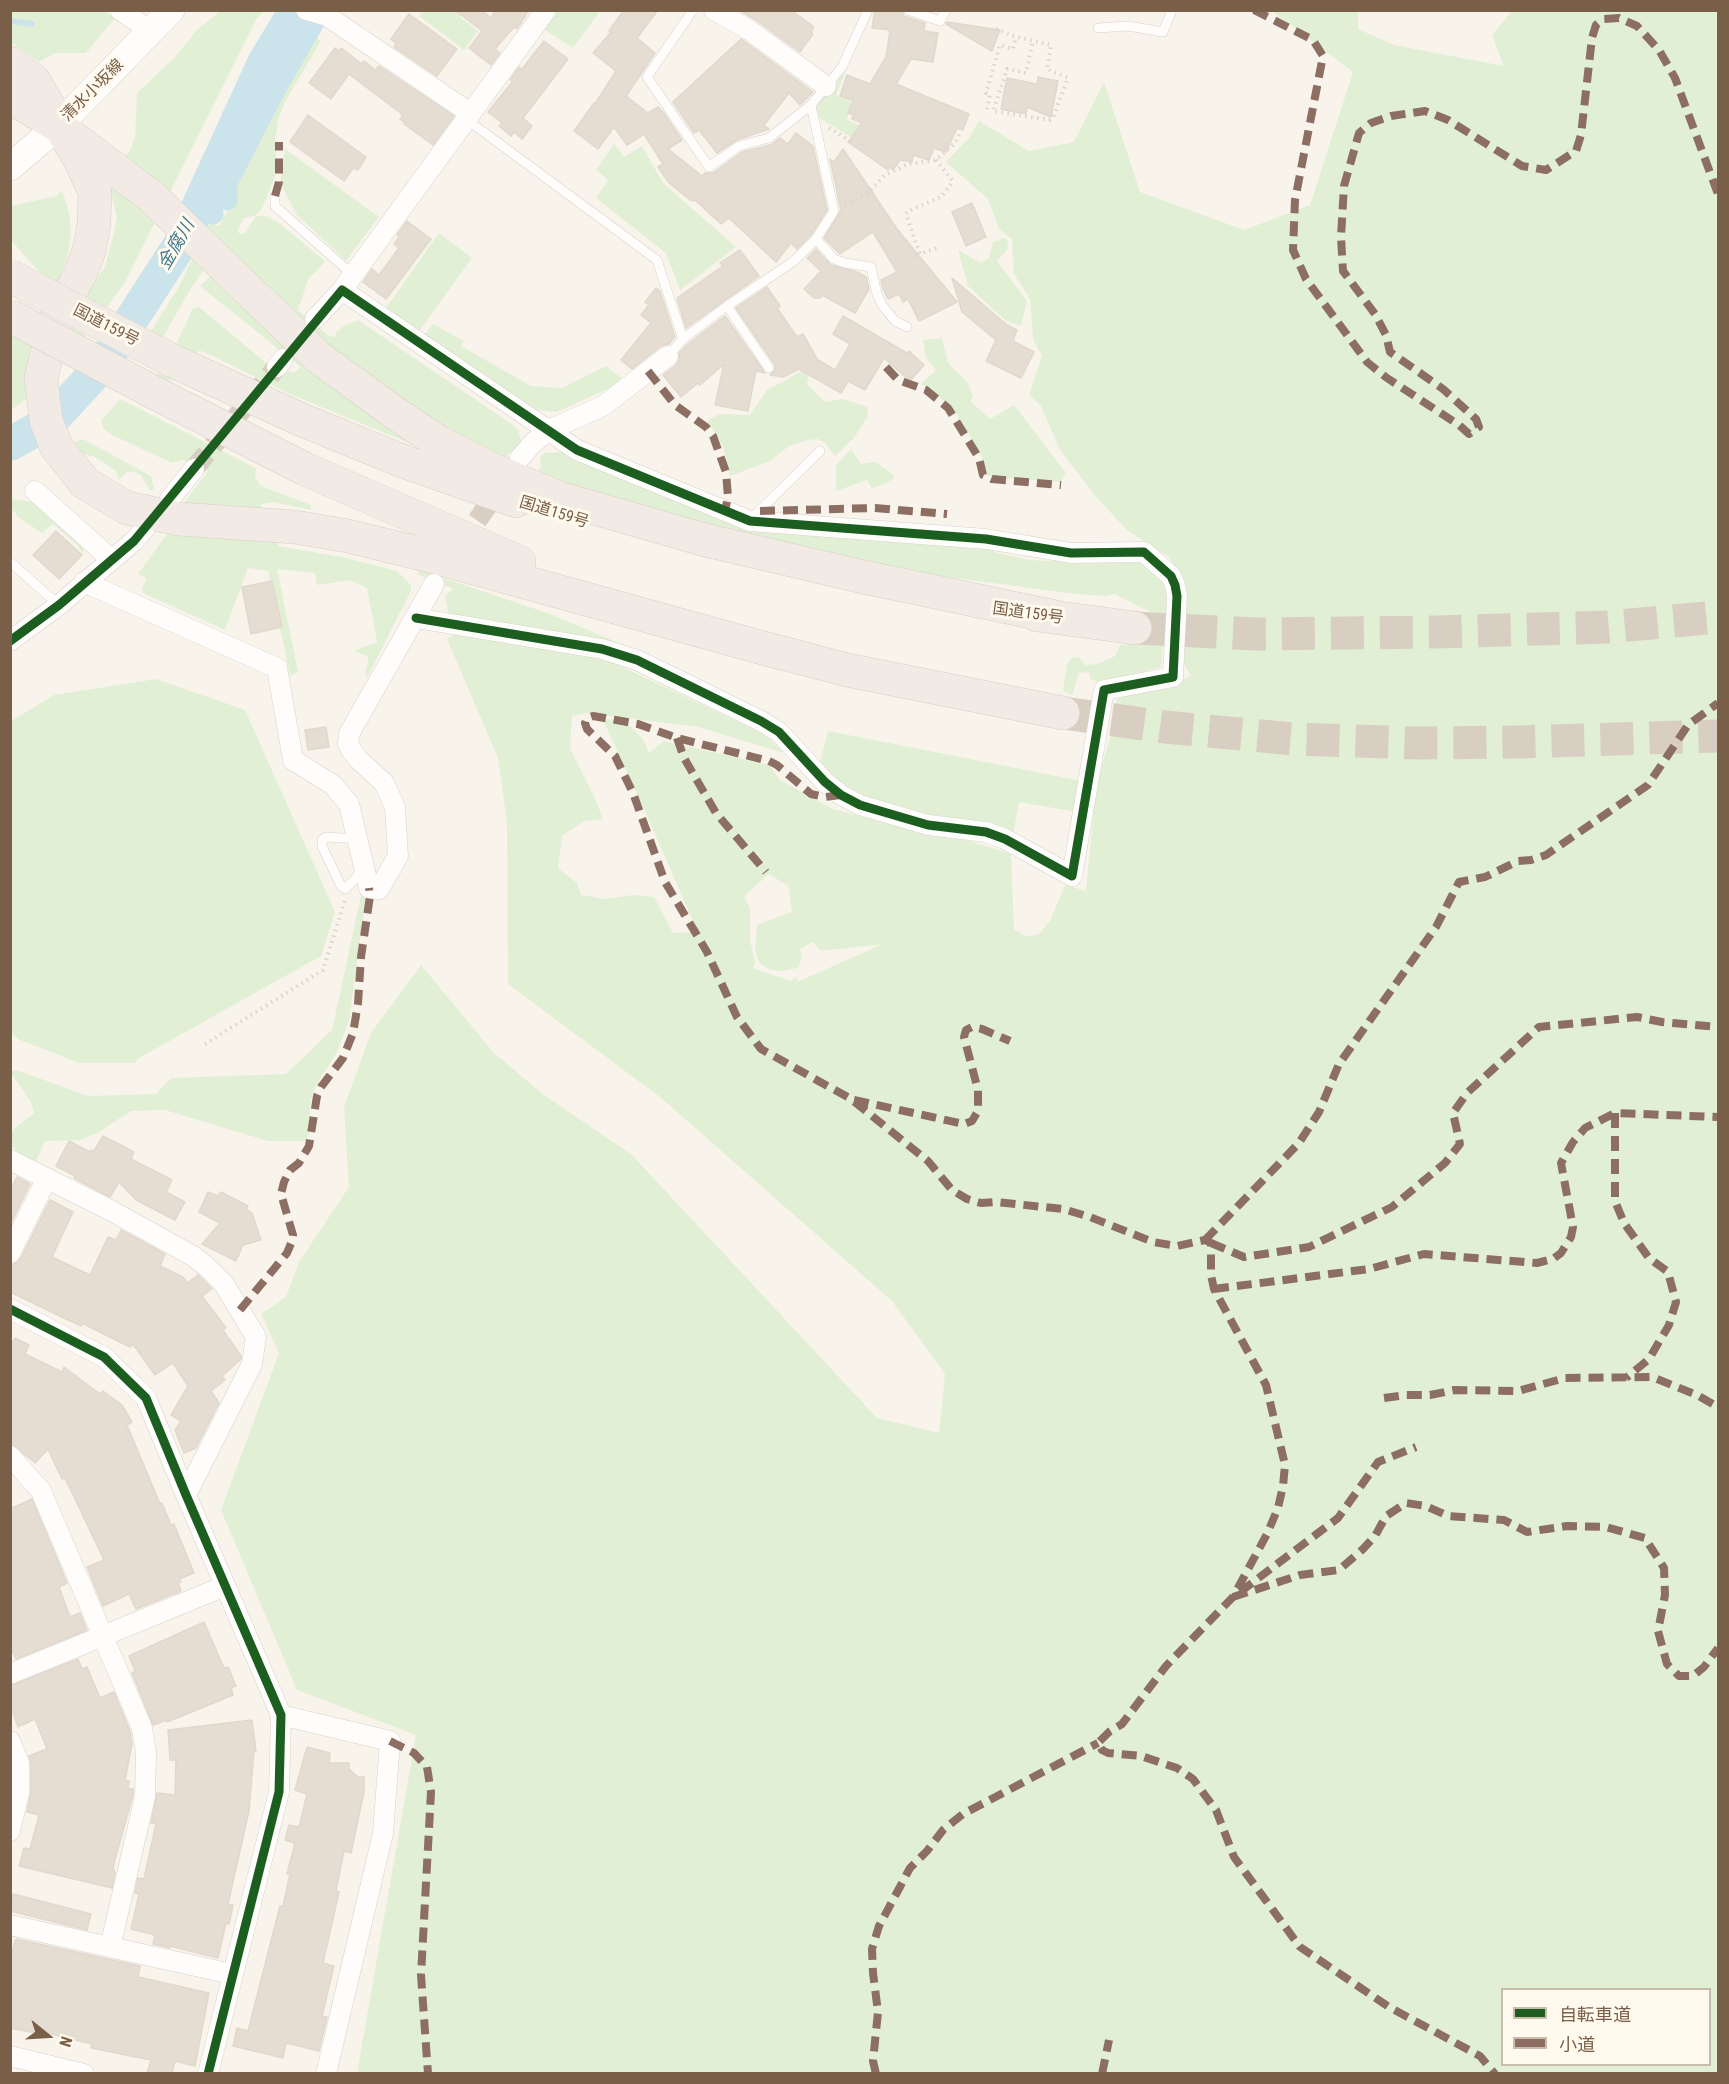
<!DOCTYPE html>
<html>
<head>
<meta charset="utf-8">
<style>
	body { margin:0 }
	#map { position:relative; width:1729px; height:2084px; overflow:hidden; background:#f8f4eb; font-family:"Roboto Condensed","Noto Sans JP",sans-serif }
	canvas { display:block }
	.frame { position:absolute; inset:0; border:12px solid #795f48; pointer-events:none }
	.legend { position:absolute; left:1501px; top:1988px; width:210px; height:78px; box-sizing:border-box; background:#fffaed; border:2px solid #c9bcab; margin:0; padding:8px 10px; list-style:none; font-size:18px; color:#795f48 }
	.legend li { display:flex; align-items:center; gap:12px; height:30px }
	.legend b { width:30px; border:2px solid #c9bcab }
	.north { position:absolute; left:18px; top:2006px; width:60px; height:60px; -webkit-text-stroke:4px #fffaed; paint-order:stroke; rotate:108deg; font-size:16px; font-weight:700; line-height:24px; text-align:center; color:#795f48 }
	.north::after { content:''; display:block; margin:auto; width:21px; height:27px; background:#795f48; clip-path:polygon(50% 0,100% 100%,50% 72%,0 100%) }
</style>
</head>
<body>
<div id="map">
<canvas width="1729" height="2084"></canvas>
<div class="frame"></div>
<ul class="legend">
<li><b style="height:8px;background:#1b5e20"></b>自転車道</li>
<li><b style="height:8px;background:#8d6e63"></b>小道</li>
</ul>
<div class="north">N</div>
</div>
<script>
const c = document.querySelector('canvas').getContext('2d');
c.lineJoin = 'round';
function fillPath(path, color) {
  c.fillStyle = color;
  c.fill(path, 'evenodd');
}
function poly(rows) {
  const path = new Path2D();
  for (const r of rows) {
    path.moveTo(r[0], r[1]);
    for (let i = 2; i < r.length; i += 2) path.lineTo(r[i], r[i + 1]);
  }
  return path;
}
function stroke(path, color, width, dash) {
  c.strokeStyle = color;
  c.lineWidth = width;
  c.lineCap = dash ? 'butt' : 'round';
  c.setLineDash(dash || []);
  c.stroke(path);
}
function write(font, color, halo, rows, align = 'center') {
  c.font = font + ' "Roboto Condensed","Noto Sans JP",sans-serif';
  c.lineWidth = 6;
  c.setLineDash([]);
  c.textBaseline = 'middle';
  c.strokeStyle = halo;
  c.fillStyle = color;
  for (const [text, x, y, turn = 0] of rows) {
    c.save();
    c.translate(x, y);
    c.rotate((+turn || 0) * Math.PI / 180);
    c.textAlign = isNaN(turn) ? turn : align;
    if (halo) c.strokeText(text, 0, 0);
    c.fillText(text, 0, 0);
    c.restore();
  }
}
const green = poly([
	[10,11,99,11,106,12,115,18,86,53,55,53,39,62,11,42],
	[220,11,264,11,256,20,125,282,106,309,68,356,64,329,105,266,113,237,117,217,110,190,119,183,123,157,130,151,135,137,137,93,174,58,197,30],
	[423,11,465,11,460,17,478,31,464,50,419,16],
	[554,11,600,11,573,48,541,27],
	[1272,11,1358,11,1358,29,1394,45,1504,66,1492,35,1512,11,1718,11,1718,2073,357,2073,416,1735,297,1690,221,1510,279,1353,261,1314,286,1297,299,1262,349,1187,344,1107,371,1033,421,965,494,1053,544,1095,631,1154,877,1418,939,1433,945,1374,892,1301,660,1097,508,984,507,823,498,758,447,639,458,632,604,658,765,735,784,753,698,727,587,713,572,716,570,749,595,798,603,819,584,821,562,836,558,868,577,883,581,895,605,899,633,895,654,897,673,933,698,932,643,807,603,720,615,719,626,722,643,739,649,753,664,741,769,765,780,780,833,809,933,835,963,839,1011,854,1014,929,1025,936,1038,935,1050,921,1065,885,1086,891,1096,785,1116,718,1116,705,1117,699,1142,691,1170,686,1191,676,1183,662,1184,590,1169,557,1127,530,1097,498,1060,450,1041,406,1029,395,1042,356,1033,339,1030,299,1014,274,1012,239,999,229,988,199,946,162,969,138,979,121,1029,151,1074,142,1104,82,1140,192,1244,230,1310,205,1353,72],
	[769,874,788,886,792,912,757,925,755,951,759,962,768,969,780,971,798,968,802,958,800,949,813,942,821,951,883,944,797,982,797,977,790,981,753,968,755,963,750,940,750,908,744,896],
	[1502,1990,1710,1990,1710,2064,1502,2064],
	[312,36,321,41,286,100,279,117,275,140,276,173,265,202,260,211,254,216,244,218,237,231,240,234,245,233,256,216,265,216,279,223,325,261,313,275,309,277,298,310,329,336,335,337,336,332,344,326,358,320,513,425,518,430,521,441,520,445,508,454,509,457,532,471,538,471,541,467,540,457,545,453,561,452,746,530,992,547,994,552,1029,560,1071,562,1145,559,1159,575,1168,591,1161,667,1101,682,1090,679,1089,672,1079,673,1072,695,1063,691,1067,664,1072,658,1079,657,1085,665,1098,664,1115,656,1120,645,1138,644,1151,636,1158,623,1152,613,1115,594,1106,596,1076,594,901,571,788,548,530,476,400,408,217,250,190,290,159,344,146,339,178,288,210,222,219,226,230,206,233,186,279,90],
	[842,73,845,74,836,95,851,102,847,120,887,136,854,139,816,116,816,109,819,102,836,84],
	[614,144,624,157,642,146,663,183,736,247,680,290,666,253,596,198,608,180,596,170],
	[285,149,379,217,346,261,297,215,280,183],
	[62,190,69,212,71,233,68,254,55,290,11,240,10,206,57,196],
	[439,233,472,258,417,334,384,311],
	[1004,238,1008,240,1007,250,997,261,1027,301,1021,326,1005,320,968,286,958,250,981,263,989,258,993,242],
	[213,274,416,446,290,394,202,351,192,353,167,383,155,377,175,347,193,308,199,307,265,362,294,373,301,367,200,286],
	[433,324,464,341,461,346,531,386,562,388,606,366,625,381,557,412,536,410,423,337],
	[11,333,34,333,27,398,11,410],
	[942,338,948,363,967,382,973,396,971,402,990,419,1014,405,1066,473,1060,482,992,477,987,475,980,452,955,412,931,389,921,384,936,370,926,358,923,340],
	[810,367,807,384,825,402,843,399,867,407,868,416,854,438,835,456,824,442,818,439,808,440,789,446,770,461,730,476,723,446,707,421,719,414,750,415,767,390],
	[120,399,256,468,255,476,261,486,311,505,311,510,274,502,261,504,261,511,184,503,208,471,183,460,172,463,110,434,103,428,101,421],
	[83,439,151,476,154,489,150,491,141,475,135,472,127,472,119,480,116,471,93,456,80,454,73,443],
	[851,449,861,464,875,462,893,474,894,479,872,489,867,480,836,491,836,465],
	[11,499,34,502,83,542,83,554,78,546,53,524,42,533,18,517,13,510,11,513],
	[167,534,254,539,278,542,278,546,342,557,397,571,411,585,411,591,367,678,365,672,368,663,368,656,354,651,377,642,367,588,350,580,317,585,315,573,277,569,298,672,290,676,268,571,248,568,225,630,143,593,142,588,147,578,138,574],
	[420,570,550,614,619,643,449,615,445,596,453,589,417,574],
	[156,679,245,710,335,912,321,956,139,1058,134,1063,79,1063,20,1040,11,1033,11,721,54,695],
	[828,731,1082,781,1076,812,1019,802,1013,835,913,815,852,793,844,788,820,762],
	[362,891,366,895,349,1021,337,1052,316,1085,310,1102,310,1132,305,1141,268,1141,165,1110,131,1111,99,1132,80,1140,45,1141,36,1161,28,1161,11,1145,10,1134,14,1129,34,1113,31,1102,11,1073,11,1071,19,1071,88,1096,156,1094,171,1078,286,1074,332,1030]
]);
const stream = poly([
	[10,21,32,24]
]);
const canal = poly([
	[227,200,227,183,275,90,321,10],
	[197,208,213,214]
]);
const river = poly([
	[10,444,51,421,100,368,183,240,264,63,296,10]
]);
const building = poly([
	[455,10,482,10,491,18,494,13,491,10,529,10,517,29,514,27,495,49,500,53,491,65,469,48,482,31,455,10],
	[624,10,658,10,637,38,655,53,626,96,648,113,658,107,663,112,682,140,668,149,702,176,705,173,713,173,742,152,771,145,780,138,788,144,796,133,813,146,827,210,811,235,797,249,791,243,776,262,729,218,721,224,696,201,690,200,669,183,658,167,663,164,644,134,627,145,614,127,598,149,574,131,594,103,595,104,616,71,593,53,611,32,609,31,624,10],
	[739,10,791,10,814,27,811,33,813,34,800,52,756,20,739,10],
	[875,10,902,12,904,16,925,23,924,31,938,33,933,62,911,59,896,84,969,114,963,130,957,128,946,152,934,148,929,160,913,155,912,162,900,160,893,170,890,167,888,170,848,142,862,123,852,119,853,115,848,113,853,101,840,96,847,75,870,84,886,57,890,30,872,28,875,10],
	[409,14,457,49,437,76,394,47,396,43,391,39,409,14],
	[947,22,1000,30,992,51,946,24,947,22],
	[741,39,813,92,800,105,789,93,764,125,769,129,737,140,717,153,699,130,694,133,673,102,741,39],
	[544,41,568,59,523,118,532,126,522,139,514,132,511,136,499,126,502,123,488,112,513,81,510,80,519,67,522,69,544,41],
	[335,48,338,51,341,48,362,64,364,61,375,70,379,66,454,116,433,145,404,124,405,123,400,119,403,115,349,74,331,99,309,83,335,48],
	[1038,77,1058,81,1051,117,1027,107,1026,114,1001,109,1007,78,1037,84,1038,77],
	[308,115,366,157,358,170,353,168,344,181,290,142,308,115],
	[843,149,897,229,957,302,919,321,908,299,903,302,899,294,888,299,883,289,881,280,897,272,873,232,840,254,824,238,841,210,830,159,834,162,843,149],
	[972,203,986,237,966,246,952,212,972,203],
	[407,221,431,239,386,299,363,282,372,269,379,275,399,248,394,244,399,237,397,235,407,221],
	[816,249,831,265,857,272,866,277,869,289,855,313,822,295,820,298,814,298,804,289,821,271,807,258,816,249],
	[740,250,759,276,686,328,677,298,723,266,720,263,740,250],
	[952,278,1007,325,1017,330,1013,341,1034,352,1021,378,986,361,996,340,962,312,952,278],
	[767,287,780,306,777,308,797,337,803,334,818,360,835,370,850,344,833,334,843,316,907,353,909,351,924,365,910,381,884,358,865,390,848,381,841,393,799,369,783,377,770,375,775,370,775,365,736,308,767,287],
	[656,288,660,291,675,337,669,344,661,346,632,369,621,360,651,323,641,315,649,305,645,302,656,288],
	[725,316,765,373,756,371,748,411,715,405,724,364,700,385,698,383,681,397,663,375,676,365,679,360,679,353,688,344,725,316],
	[56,531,82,555,59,579,33,555,56,531],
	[272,581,282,627,251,634,242,587,272,581],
	[326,727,329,747,308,750,305,730,326,727],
	[103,1136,134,1152,131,1159,172,1180,166,1192,185,1202,175,1220,136,1200,119,1182,110,1197,74,1178,75,1176,56,1166,69,1141,90,1152,91,1150,94,1151,103,1136],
	[17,1177,30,1184,10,1225,10,1190,17,1177],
	[208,1192,218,1196,221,1192,248,1206,246,1210,252,1213,261,1240,243,1245,236,1261,202,1244,220,1223,199,1212,208,1192],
	[50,1200,73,1212,52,1257,90,1275,108,1237,116,1240,121,1230,165,1254,160,1266,183,1277,187,1283,198,1275,212,1289,202,1296,226,1328,223,1330,241,1356,241,1359,222,1376,225,1380,211,1391,219,1403,196,1448,184,1453,175,1430,181,1421,171,1415,188,1386,173,1363,155,1375,133,1344,130,1347,82,1323,81,1326,62,1317,10,1292,10,1265,16,1263,21,1258,50,1200],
	[15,1338,29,1345,25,1354,62,1372,64,1367,100,1394,103,1391,122,1405,132,1422,127,1425,160,1504,162,1503,171,1525,174,1524,194,1573,179,1579,181,1582,178,1583,181,1591,136,1609,129,1594,103,1606,87,1567,104,1560,65,1478,62,1479,48,1449,35,1463,10,1442,10,1346,15,1338],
	[32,1499,67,1583,59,1587,70,1617,80,1613,87,1630,16,1659,10,1646,10,1509,32,1499],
	[204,1622,224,1668,228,1667,236,1686,231,1688,233,1695,167,1722,167,1720,153,1725,132,1673,135,1671,129,1656,204,1622],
	[78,1659,82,1669,87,1667,100,1698,114,1692,130,1731,132,1744,125,1780,129,1781,128,1789,133,1789,133,1795,113,1867,115,1873,112,1888,19,1866,24,1848,30,1849,39,1815,27,1812,31,1793,31,1763,29,1756,47,1749,35,1719,18,1727,10,1705,10,1686,78,1659],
	[252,1720,256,1751,254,1751,249,1811,228,1904,233,1905,229,1924,226,1923,218,1958,170,1946,170,1948,153,1944,155,1935,131,1929,139,1894,135,1893,138,1878,144,1879,156,1824,151,1823,157,1793,175,1795,176,1760,170,1760,168,1730,252,1720],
	[307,1747,330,1753,329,1763,349,1763,349,1769,358,1777,364,1777,364,1792,351,1853,344,1851,336,1891,339,1892,323,1963,334,1966,322,2016,327,2017,319,2051,286,2043,283,2058,233,2046,237,2028,248,2031,280,1906,283,1906,290,1874,287,1874,295,1843,285,1840,289,1825,299,1827,307,1794,295,1790,307,1747],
	[13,1894,91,1914,87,1930,10,1911,13,1894],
	[16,1939,140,1966,138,1977,209,1993,195,2066,175,2061,172,2073,147,2073,151,2060,91,2048,92,2044,47,2033,46,2035,10,2028,10,1958,16,1939]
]);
const streetTunnel = poly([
	[194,469,277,367],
	[460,545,500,488]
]);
const highwayTunnel = poly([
	[1135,628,1256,634,1437,632,1607,627,1718,617],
	[1063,713,1165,727,1293,739,1416,743,1520,742,1718,736]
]);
const path = poly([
	[996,29,1013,36,1051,45,1047,69,1068,78,1053,117,1049,120,993,111,1007,69,1026,73,1033,41],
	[987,109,990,94,986,93,1000,45,1013,49,1016,37],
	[829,128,852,142],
	[936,160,952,180,952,183,941,197,908,211,906,214,920,254,939,247],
	[845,205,868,193,885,175,908,164,936,160,955,143,960,133],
	[915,256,920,254],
	[205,1044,323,970,345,900]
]);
const lane = poly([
	[693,10,647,77,709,167,739,146,769,138,811,105],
	[908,10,940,21,946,10],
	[1098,28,1128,26,1163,32,1172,10],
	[466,119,657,260,683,339],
	[275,196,275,206,353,275],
	[816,239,834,259,845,263,871,267,877,294,882,305,895,321,907,327],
	[727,306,769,368],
	[668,356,683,339,727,306,794,261,816,239,834,211,811,105,842,67,868,10],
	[751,519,820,451],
	[10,562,59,605],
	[357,839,326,837,322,840,322,846,341,886,345,889,356,878,363,867]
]);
const street = poly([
	[120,10,151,31],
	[306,10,327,16,470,113],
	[714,10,749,30,826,86],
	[342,290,546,10],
	[315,319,342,290,577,450,750,521,986,539,1071,553,1144,552,1171,576,1175,585,1177,596,1173,677,1104,690,1072,876,1005,839,986,832,928,825,860,805,841,795,825,782,779,732,761,721,637,660,602,649,416,618],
	[277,367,283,359],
	[520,458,533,443,549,430,603,406,668,356],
	[35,491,111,559],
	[170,499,194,469],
	[84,582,277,668,293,760,333,785,349,804,369,888,379,889,398,856,395,807,384,783,358,759,351,750,348,744,349,734,434,584],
	[10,641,59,605,134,541,146,527],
	[10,1160,110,1210,193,1256,207,1267,224,1284,256,1337,252,1364,186,1495],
	[10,1253,47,1178],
	[10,1309,104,1357,146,1398,186,1495,281,1715,279,1792,208,2074],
	[10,1456,41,1491,142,1728,146,1752,145,1797,110,1947],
	[10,1674,225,1586],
	[281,1715,390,1741,383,1833,326,2074],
	[10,1741,19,1763,19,1793,10,1831],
	[10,1925,232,1974],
	[10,2056,84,2074]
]);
const secondary = poly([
	[10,167,58,126,171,10]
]);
const highway = poly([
	[10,63,34,81,80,160,95,192,94,224,89,251,80,274,55,321,41,378,46,420,56,446,85,483,127,508,179,519,295,527,348,536,438,558,781,653],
	[10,97,58,126,152,197,318,357,392,411,437,441,487,467,559,498,705,540,859,576,1060,618],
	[171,360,302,420,405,462,516,501],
	[153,392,305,469,519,562],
	[1037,615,1135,628],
	[760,647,847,670,1063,713]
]);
const highwayBridge = poly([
	[10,276,171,360],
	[10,316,153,392]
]);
const quiet = poly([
	[1254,10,1313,40,1323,56,1295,200,1293,250,1306,279,1367,362,1387,378,1459,425,1469,434,1479,427,1476,419,1443,389,1390,352,1386,335,1375,314,1343,271,1341,237,1344,186,1359,133,1371,123,1391,116,1425,111,1448,120,1522,166,1546,170,1576,151,1581,135,1592,38,1596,25,1603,19,1619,18,1637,26,1659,50,1675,78,1718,194],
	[275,196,279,182,279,142],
	[886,367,898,380,926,390,948,408,979,458,983,475,992,479,1061,485],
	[648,371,675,405,706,427,713,436,726,472,728,497,725,511],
	[760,511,875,508,947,514],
	[677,738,684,758,716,813,766,872],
	[841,795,825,797,811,794,777,765,769,761,677,738,638,724,593,716,587,718,585,723,587,729,615,756,633,793,665,882,707,952,737,1017,761,1049,851,1099,928,1161,952,1190,967,1199,981,1203,996,1202,1063,1209,1090,1217,1153,1242,1177,1246,1205,1240,1211,1243,1211,1275,1214,1289,1266,1385,1285,1465,1283,1486,1278,1508,1267,1534,1233,1597,1166,1666,1122,1724,1109,1732,1098,1743,1102,1750,1108,1753,1141,1756,1177,1768,1193,1779,1216,1810,1234,1857,1300,1947,1389,2007,1480,2056,1495,2074],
	[854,1100,964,1124,972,1121,978,1111,978,1090,964,1037,966,1030,972,1027,982,1029,1010,1041],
	[1615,1113,1615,1201,1624,1223,1649,1258,1668,1272,1676,1302,1669,1325,1649,1359,1626,1378],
	[1205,1240,1299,1143,1319,1112,1339,1064,1436,927,1459,882,1485,877,1518,861,1531,860,1546,855,1648,785,1688,725,1718,703],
	[1211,1243,1244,1257,1309,1247,1392,1207,1445,1163,1460,1144,1453,1113,1467,1093,1539,1027,1637,1017,1662,1022,1718,1027],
	[1214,1289,1369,1269,1424,1254,1537,1263,1553,1259,1561,1253,1571,1237,1573,1227,1561,1163,1573,1142,1585,1128,1615,1113,1718,1117],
	[240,1310,287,1253,292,1241,293,1235,281,1194,284,1182,290,1170,299,1163,309,1146,317,1096,321,1087,343,1058,353,1033,358,1004,361,957,370,896,369,888],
	[1384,1398,1406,1395,1430,1395,1455,1390,1518,1391,1565,1378,1652,1377,1697,1395,1718,1407],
	[1240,1592,1338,1518,1378,1462,1416,1447],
	[1233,1597,1300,1575,1339,1570,1363,1549,1375,1536,1386,1516,1406,1503,1426,1506,1448,1516,1504,1520,1527,1532,1567,1526,1606,1527,1645,1538,1664,1568,1665,1595,1658,1631,1667,1664,1679,1676,1693,1676,1704,1667,1718,1648],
	[390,1741,414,1753,427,1767,431,1792,421,1975,428,2074],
	[876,2074,873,2061,878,2012,873,1973,872,1949,879,1926,910,1868,927,1851,943,1830,963,1814,1098,1743],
	[1102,2074,1109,2040]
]);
const cycleway = poly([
	[10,641,59,605,134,541,342,290,577,450,750,521,986,539,1071,553,1144,552,1171,576,1175,585,1177,596,1173,677,1104,690,1072,876,1005,839,986,832,928,825,860,805,841,795,825,782,779,732,761,721,637,660,602,649,416,618],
	[10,1309,104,1357,146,1398,186,1495,281,1715,279,1792,208,2074]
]);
const streetNames = [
	["清水小坂線",93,91,-45],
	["国道159号",106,326,27],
	["国道159号",554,513,17],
	["国道159号",1028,614,8]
];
const waterNames = [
	["金腐川",177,245,-60]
];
fillPath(green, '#e1f0d4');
stroke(stream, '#cbe3ea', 6);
stroke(canal, '#cbe3ea', 21);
stroke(river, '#cbe3ea', 34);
fillPath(building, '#e5ddd2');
stroke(building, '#e1d8cd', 1.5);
stroke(streetTunnel, '#d8cfc2', 20, [20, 10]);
stroke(highwayTunnel, '#d8cfc2', 33, [33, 16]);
stroke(lane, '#d7d1c9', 10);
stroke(street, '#d7d1c9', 21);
stroke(secondary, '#d8d1c7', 28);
stroke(highway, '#d7cfc5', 34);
stroke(path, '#dbd4cd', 4, [1.5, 4.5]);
stroke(lane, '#fefdfc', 9);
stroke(street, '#fefdfc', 20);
stroke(secondary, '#fefdfc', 27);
stroke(highway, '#f2eae4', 33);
stroke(highwayBridge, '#d7cfc5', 34, []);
stroke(highwayBridge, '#f2eae4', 33);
stroke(quiet, '#8d6e63', 8, [15, 8]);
stroke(cycleway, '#1b5e20', 9);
write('16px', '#795f48', '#fffaed', streetNames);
write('italic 18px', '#40788e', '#fffaed', waterNames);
</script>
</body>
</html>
